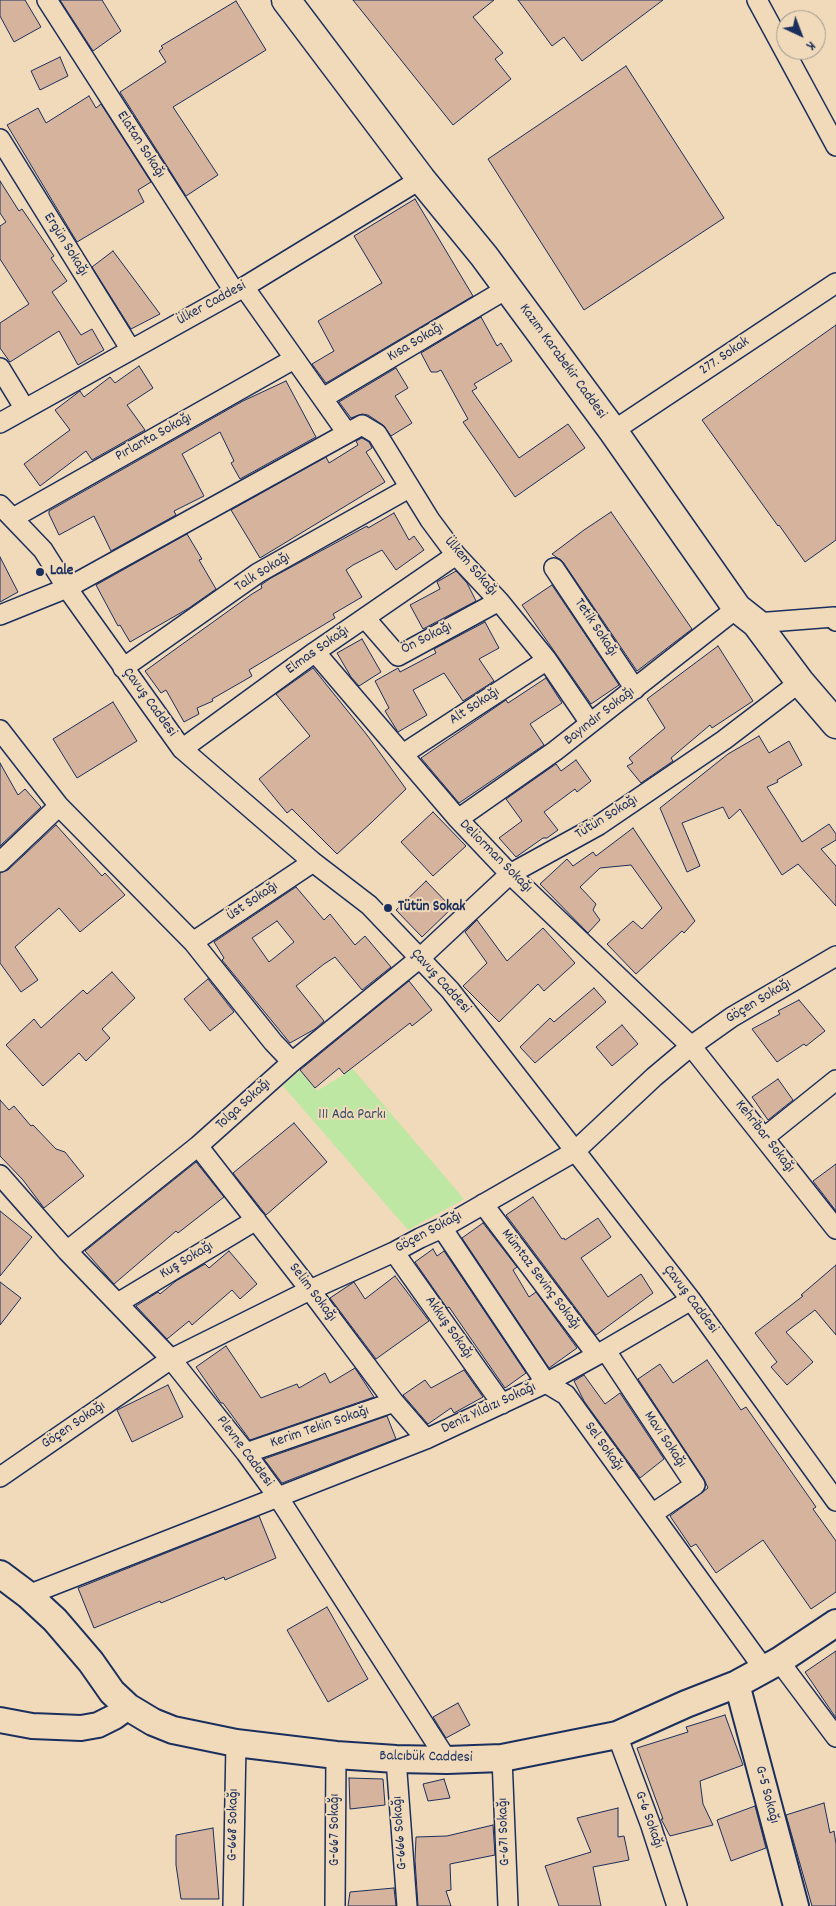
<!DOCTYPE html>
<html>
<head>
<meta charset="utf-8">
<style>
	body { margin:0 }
	#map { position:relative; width:836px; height:1906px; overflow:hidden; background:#f0dab9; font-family:Dekko,sans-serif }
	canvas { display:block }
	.north { position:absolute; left:776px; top:10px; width:50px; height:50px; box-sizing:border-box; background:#f0dab9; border:1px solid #9b9695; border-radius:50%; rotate:137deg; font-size:14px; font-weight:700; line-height:20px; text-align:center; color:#1b2f5e }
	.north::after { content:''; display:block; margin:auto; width:18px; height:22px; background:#1b2f5e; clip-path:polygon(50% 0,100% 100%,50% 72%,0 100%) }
</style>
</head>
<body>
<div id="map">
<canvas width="836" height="1906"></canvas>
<div class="north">K</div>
</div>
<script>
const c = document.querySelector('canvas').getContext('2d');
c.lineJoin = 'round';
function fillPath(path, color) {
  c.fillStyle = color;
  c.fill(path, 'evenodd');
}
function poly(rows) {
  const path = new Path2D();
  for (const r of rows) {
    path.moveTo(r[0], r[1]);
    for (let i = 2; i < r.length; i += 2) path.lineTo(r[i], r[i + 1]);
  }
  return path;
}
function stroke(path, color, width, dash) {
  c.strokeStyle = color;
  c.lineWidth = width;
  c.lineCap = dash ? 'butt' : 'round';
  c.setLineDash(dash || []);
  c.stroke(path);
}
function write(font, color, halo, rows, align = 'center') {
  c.font = font + ' Dekko,sans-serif';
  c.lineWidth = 4;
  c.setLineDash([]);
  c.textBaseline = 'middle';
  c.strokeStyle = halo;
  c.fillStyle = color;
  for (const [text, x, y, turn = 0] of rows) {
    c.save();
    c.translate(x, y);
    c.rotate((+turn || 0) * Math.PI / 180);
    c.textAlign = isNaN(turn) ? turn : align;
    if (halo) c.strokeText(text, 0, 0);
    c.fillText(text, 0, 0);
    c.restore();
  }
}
const green = poly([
	[353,1069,464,1199,408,1230,283,1086,300,1071,317,1091]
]);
const building = poly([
	[0,0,25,0,41,27,14,42,0,16,0,0],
	[60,0,102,0,121,31,93,51,60,0],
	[353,0,494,0,473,17,503,53,495,59,511,79,453,125,353,0],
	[518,0,663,0,582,61,564,37,552,46,518,0],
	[236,1,266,50,173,107,218,175,186,196,120,92,166,62,159,51,163,48,161,46,236,1],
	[60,57,68,76,40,90,31,71,60,57],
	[626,66,724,218,584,310,488,159,626,66],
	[89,96,96,108,101,104,151,182,138,190,144,202,77,242,7,125,38,108,46,123,89,96],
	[0,181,19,211,22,209,54,256,51,258,67,281,52,292,81,335,92,329,104,350,78,365,59,331,10,362,0,348,0,323,29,304,0,259,0,226,6,222,0,213,0,181],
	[415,199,473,296,326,383,312,364,334,351,318,321,382,283,354,236,415,199],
	[113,251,160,314,131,329,92,267,113,251],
	[481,317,497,346,501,343,512,361,474,384,477,388,472,391,519,458,568,424,585,448,515,497,463,422,468,419,441,370,437,372,431,372,421,353,481,317],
	[836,325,836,540,805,562,779,525,778,526,702,420,836,325],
	[139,366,153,388,127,405,145,430,92,460,86,451,40,486,24,464,70,430,55,410,80,391,84,397,110,377,115,383,139,366],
	[396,368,408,388,395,396,412,423,391,436,383,425,368,415,362,414,351,418,339,402,396,368],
	[286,381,316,437,240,479,231,463,234,461,220,432,182,454,204,496,174,511,176,515,111,551,94,516,59,535,49,514,49,511,243,401,286,381],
	[362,438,369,442,372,448,366,452,385,482,260,558,231,510,326,457,329,463,358,445,356,441,362,438],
	[611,512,692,629,637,671,563,562,552,554,584,530,611,512],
	[394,513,409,540,414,536,424,550,396,570,382,550,353,565,346,570,362,597,333,614,335,618,249,670,252,676,212,699,213,701,197,708,199,714,184,722,166,690,161,693,145,671,252,594,262,588,261,585,271,578,367,526,368,528,394,513],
	[187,534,202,559,199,560,216,589,189,608,130,642,120,625,118,626,96,585,187,534],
	[0,557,18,592,0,602,0,557],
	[456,571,467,583,476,601,423,629,410,605,440,589,437,582,456,571],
	[552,585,619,685,591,704,522,605,552,585],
	[485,622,499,648,479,659,494,681,463,701,444,673,413,690,427,715,398,732,385,711,389,708,375,681,398,668,400,672,436,653,434,649,485,622],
	[362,639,381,672,359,686,351,677,337,653,362,639],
	[718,646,753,701,712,728,710,725,671,758,673,761,641,783,627,766,633,763,629,758,665,728,647,699,718,646],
	[313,668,367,735,406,789,372,822,337,854,292,809,287,813,259,779,310,736,276,694,313,668],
	[546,678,562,703,530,724,544,745,459,803,421,758,506,700,508,703,546,678],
	[113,702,137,741,77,778,53,739,113,702],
	[759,736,769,753,789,741,802,765,777,780,778,782,767,787,802,842,829,824,836,834,836,840,821,849,836,866,836,906,798,864,782,875,740,809,729,819,723,807,682,823,700,866,687,872,660,808,728,754,759,736],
	[576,760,591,781,577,792,575,789,544,812,558,830,547,838,543,838,516,857,499,838,522,821,506,799,556,764,561,771,576,760],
	[0,763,18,795,25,789,41,807,0,846,0,763],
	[433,812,466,846,433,876,401,842,433,812],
	[56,825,102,876,105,873,125,895,80,932,59,908,15,947,38,980,21,992,0,963,0,873,8,870,56,825],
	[633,828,695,921,684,933,682,931,636,974,607,944,633,921,642,929,662,908,631,865,600,868,580,887,596,904,593,910,600,920,588,933,540,884,567,859,573,866,593,852,596,856,633,828],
	[426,881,452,908,422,937,396,910,426,881],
	[296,887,324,920,330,914,355,945,365,936,391,967,362,990,335,957,324,964,296,986,324,1021,315,1029,290,1043,222,960,224,958,214,942,296,887],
	[277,921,294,942,269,962,252,938,277,921],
	[477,920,507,961,543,928,575,963,544,991,538,984,499,1022,463,986,487,963,465,932,477,920],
	[112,972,135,998,102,1029,110,1038,86,1061,79,1053,43,1086,6,1045,34,1019,41,1028,83,990,87,994,112,972],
	[208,979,234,1012,210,1031,184,999,208,979],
	[409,981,432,1010,412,1026,410,1023,344,1074,339,1068,315,1088,300,1070,409,981],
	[594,988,606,1002,535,1063,520,1047,550,1018,554,1022,594,988],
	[799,1000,825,1031,806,1046,804,1044,777,1062,752,1029,780,1014,778,1011,799,1000],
	[622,1025,638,1044,612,1066,596,1047,622,1025],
	[778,1079,793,1100,768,1120,752,1097,778,1079],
	[0,1100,9,1110,14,1106,31,1126,33,1125,56,1149,65,1152,84,1176,44,1208,23,1180,0,1156,0,1100],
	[294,1123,327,1162,266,1215,233,1173,294,1123],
	[196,1162,224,1197,178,1233,176,1231,114,1284,85,1251,196,1162],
	[836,1164,836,1211,813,1181,836,1164],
	[533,1197,562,1239,564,1238,565,1240,598,1218,611,1237,581,1258,608,1297,641,1274,653,1293,596,1335,506,1215,533,1197],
	[0,1211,32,1237,0,1276,0,1211],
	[483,1223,517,1267,513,1270,529,1297,536,1292,577,1348,549,1368,462,1238,483,1223],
	[433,1249,437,1256,444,1251,526,1373,505,1388,449,1307,447,1308,415,1262,433,1249],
	[229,1251,257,1284,240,1299,232,1290,192,1325,189,1321,167,1339,136,1306,158,1292,160,1294,176,1281,205,1264,209,1268,229,1251],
	[836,1265,836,1335,815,1310,786,1332,813,1362,787,1385,771,1367,777,1362,755,1333,803,1296,801,1295,836,1265],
	[395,1276,429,1321,376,1359,330,1298,354,1282,365,1299,395,1276],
	[0,1282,21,1298,0,1325,0,1282],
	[226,1346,261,1398,297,1384,299,1388,325,1373,330,1383,355,1368,374,1397,250,1440,223,1403,221,1403,196,1367,226,1346],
	[707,1360,741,1410,746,1407,816,1507,813,1509,836,1541,836,1592,811,1609,763,1540,716,1573,696,1544,691,1547,670,1516,708,1488,704,1479,638,1379,660,1364,673,1383,707,1360],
	[464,1370,483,1397,454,1413,451,1408,428,1424,403,1395,425,1380,431,1388,464,1370],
	[584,1375,605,1404,620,1393,664,1459,640,1478,584,1401,574,1381,584,1375],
	[168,1385,183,1417,132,1442,117,1410,168,1385],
	[387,1416,396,1439,282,1483,264,1459,387,1416],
	[259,1516,276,1558,225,1580,224,1577,161,1603,160,1601,94,1628,78,1588,259,1516],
	[327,1607,368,1679,328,1702,287,1630,327,1607],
	[836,1651,836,1718,805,1672,836,1651],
	[458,1703,470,1725,446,1738,433,1717,458,1703],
	[725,1715,743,1765,700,1781,703,1804,713,1825,670,1836,661,1819,663,1819,637,1748,688,1732,686,1727,725,1715],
	[349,1778,383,1779,385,1805,350,1809,349,1778],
	[444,1779,450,1798,428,1801,423,1784,444,1779],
	[824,1803,830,1833,834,1831,836,1844,836,1906,812,1906,786,1815,824,1803],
	[755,1806,766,1848,731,1861,717,1820,755,1806],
	[618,1808,618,1837,624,1836,629,1860,593,1867,601,1906,559,1906,545,1866,591,1852,577,1818,618,1808],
	[493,1825,495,1855,450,1864,451,1890,446,1891,451,1906,418,1906,415,1860,416,1837,447,1836,493,1825],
	[213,1828,219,1899,181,1899,176,1865,176,1835,213,1828],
	[394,1888,396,1906,348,1906,350,1892,394,1888]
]);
const minor = poly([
	[47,0,234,291],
	[757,0,836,146],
	[0,139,131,350],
	[244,287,347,433],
	[0,368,25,409],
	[323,398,508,288],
	[0,423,244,287,421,179],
	[613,431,836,283],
	[0,505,43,550,67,588,182,749,313,862,369,905,450,990,691,1300,836,1501],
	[13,518,294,359],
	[554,568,635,689],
	[0,615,67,588,362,425,377,434,430,520,456,555,499,601,547,660,590,723],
	[365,618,398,656,499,601],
	[756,623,834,617,836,621],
	[315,652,458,819,510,874,691,1046,836,1229],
	[123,668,258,573,409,488],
	[0,730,59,806,193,942,273,1042,292,1062],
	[182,749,315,652,456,555],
	[403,754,547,660],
	[458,819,555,751,737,608],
	[0,862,59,806],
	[193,942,313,862],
	[765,1137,836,1080],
	[198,1146,310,1290,394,1402,426,1439],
	[0,1175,67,1251,171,1359,246,1453,278,1497,447,1760],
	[483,1204,597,1355],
	[442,1228,546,1383,566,1395,764,1669],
	[67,1251,198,1146,292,1062,420,958,510,874,599,825,724,740,800,682],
	[394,1252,502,1404],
	[118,1303,256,1220],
	[606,1351,695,1485,652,1514],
	[246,1453,394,1402],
	[0,1477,171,1359,310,1290,394,1252,420,1238,442,1228,574,1152,654,1077,691,1046,732,1017,836,956],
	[28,1595,426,1439,546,1383,597,1355,691,1300],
	[779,1661,836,1737],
	[617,1735,651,1826,677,1906],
	[502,1758,508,1906],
	[396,1759,407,1906],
	[233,1906,236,1743],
	[335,1906,336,1755]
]);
const tertiary = poly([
	[737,1684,796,1906],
	[0,1720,32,1726,81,1728,98,1725,114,1717,128,1707]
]);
const secondary = poly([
	[0,1574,28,1595,55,1620,91,1662,112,1692,128,1707,153,1722,173,1730,236,1743,336,1755,396,1759,447,1760,502,1758,617,1735,686,1704,737,1684,779,1661,836,1623]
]);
const primary = poly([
	[286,0,421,179,484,256,613,431,737,608,756,623,800,682,836,724]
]);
const markers = [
	[40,572,5,"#1b2f5e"],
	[388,908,5,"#1b2f5e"]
];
const streetNames = [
	["Elatan Sokağı",140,145,57],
	["Ergün Sokağı",65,245,58],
	["Ülker Caddesi",212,304,-29],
	["Kısa Sokağı",416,343,-31],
	["277. Sokak",725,357,-34],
	["Kazım Karabekir Caddesi",562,362,54],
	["Pırlanta Sokağı",154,438,-29],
	["Ülkem Sokağı",470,567,49],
	["Talk Sokağı",263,573,-32],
	["Tetik Sokağı",595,628,56],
	["Ön Sokağı",427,639,-27],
	["Elmas Sokağı",318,651,-35],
	["Çavuş Caddesi",149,703,54],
	["Alt Sokağı",475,707,-33],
	["Bayındır Sokağı",600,717,-38],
	["Tütün Sokağı",607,818,-32],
	["Deliorman Sokağı",495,857,45],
	["Üst Sokağı",253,902,-34],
	["Çavuş Caddesi",440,982,48],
	["Göçen Sokağı",759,1002,-31],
	["Tolga Sokağı",244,1105,-42],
	["Kehribar Sokağı",764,1137,52],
	["Göçen Sokağı",429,1233,-28],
	["Kuş Sokağı",187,1261,-31],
	["Mümtaz Sevinç Sokağı",540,1280,53],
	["Selim Sokağı",312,1293,53],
	["Çavuş Caddesi",690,1300,53],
	["Akkuş Sokağı",448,1328,55],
	["Deniz Yıldızı Sokağı",489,1409,-25],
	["Göçen Sokağı",74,1426,-34],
	["Kerim Tekin Sokağı",320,1428,-19],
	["Mavi Sokağı",664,1440,56],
	["Sel Sokağı",603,1447,54],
	["Plevne Caddesi",244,1452,53],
	["Balcıbük Caddesi",426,1758,1],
	["G-5 Sokağı",766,1795,75],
	["G-6 Sokağı",648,1820,70],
	["G-668 Sokağı",234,1825,-89],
	["G-667 Sokağı",336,1830,-90],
	["G-671 Sokağı",505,1832,-92],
	["G-666 Sokağı",401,1833,-94]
];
const poiNames = [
	["Lale",50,572],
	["Tütün Sokak",398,908]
];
const parkNames = [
	["111 Ada Parkı",352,1116]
];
fillPath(green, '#bee7a3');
fillPath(building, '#d5b39c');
stroke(building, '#1b2f5e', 1);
stroke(minor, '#1b2f5e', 22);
stroke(tertiary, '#1b2f5e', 28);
stroke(secondary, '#1b2f5e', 30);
stroke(primary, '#1b2f5e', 31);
stroke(minor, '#f0dab9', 19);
stroke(tertiary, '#f0dab9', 24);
stroke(secondary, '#f0dab9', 26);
stroke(primary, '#f0dab9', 28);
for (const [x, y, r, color] of markers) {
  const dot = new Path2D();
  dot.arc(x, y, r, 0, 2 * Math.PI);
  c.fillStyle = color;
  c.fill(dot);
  stroke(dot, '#f0dab9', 2);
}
write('15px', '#1b2f5e', '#f0dab9', streetNames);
write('bold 15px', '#1b2f5e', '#f0dab9', poiNames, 'left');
write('15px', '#334b68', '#f0dab9', parkNames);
</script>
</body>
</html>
